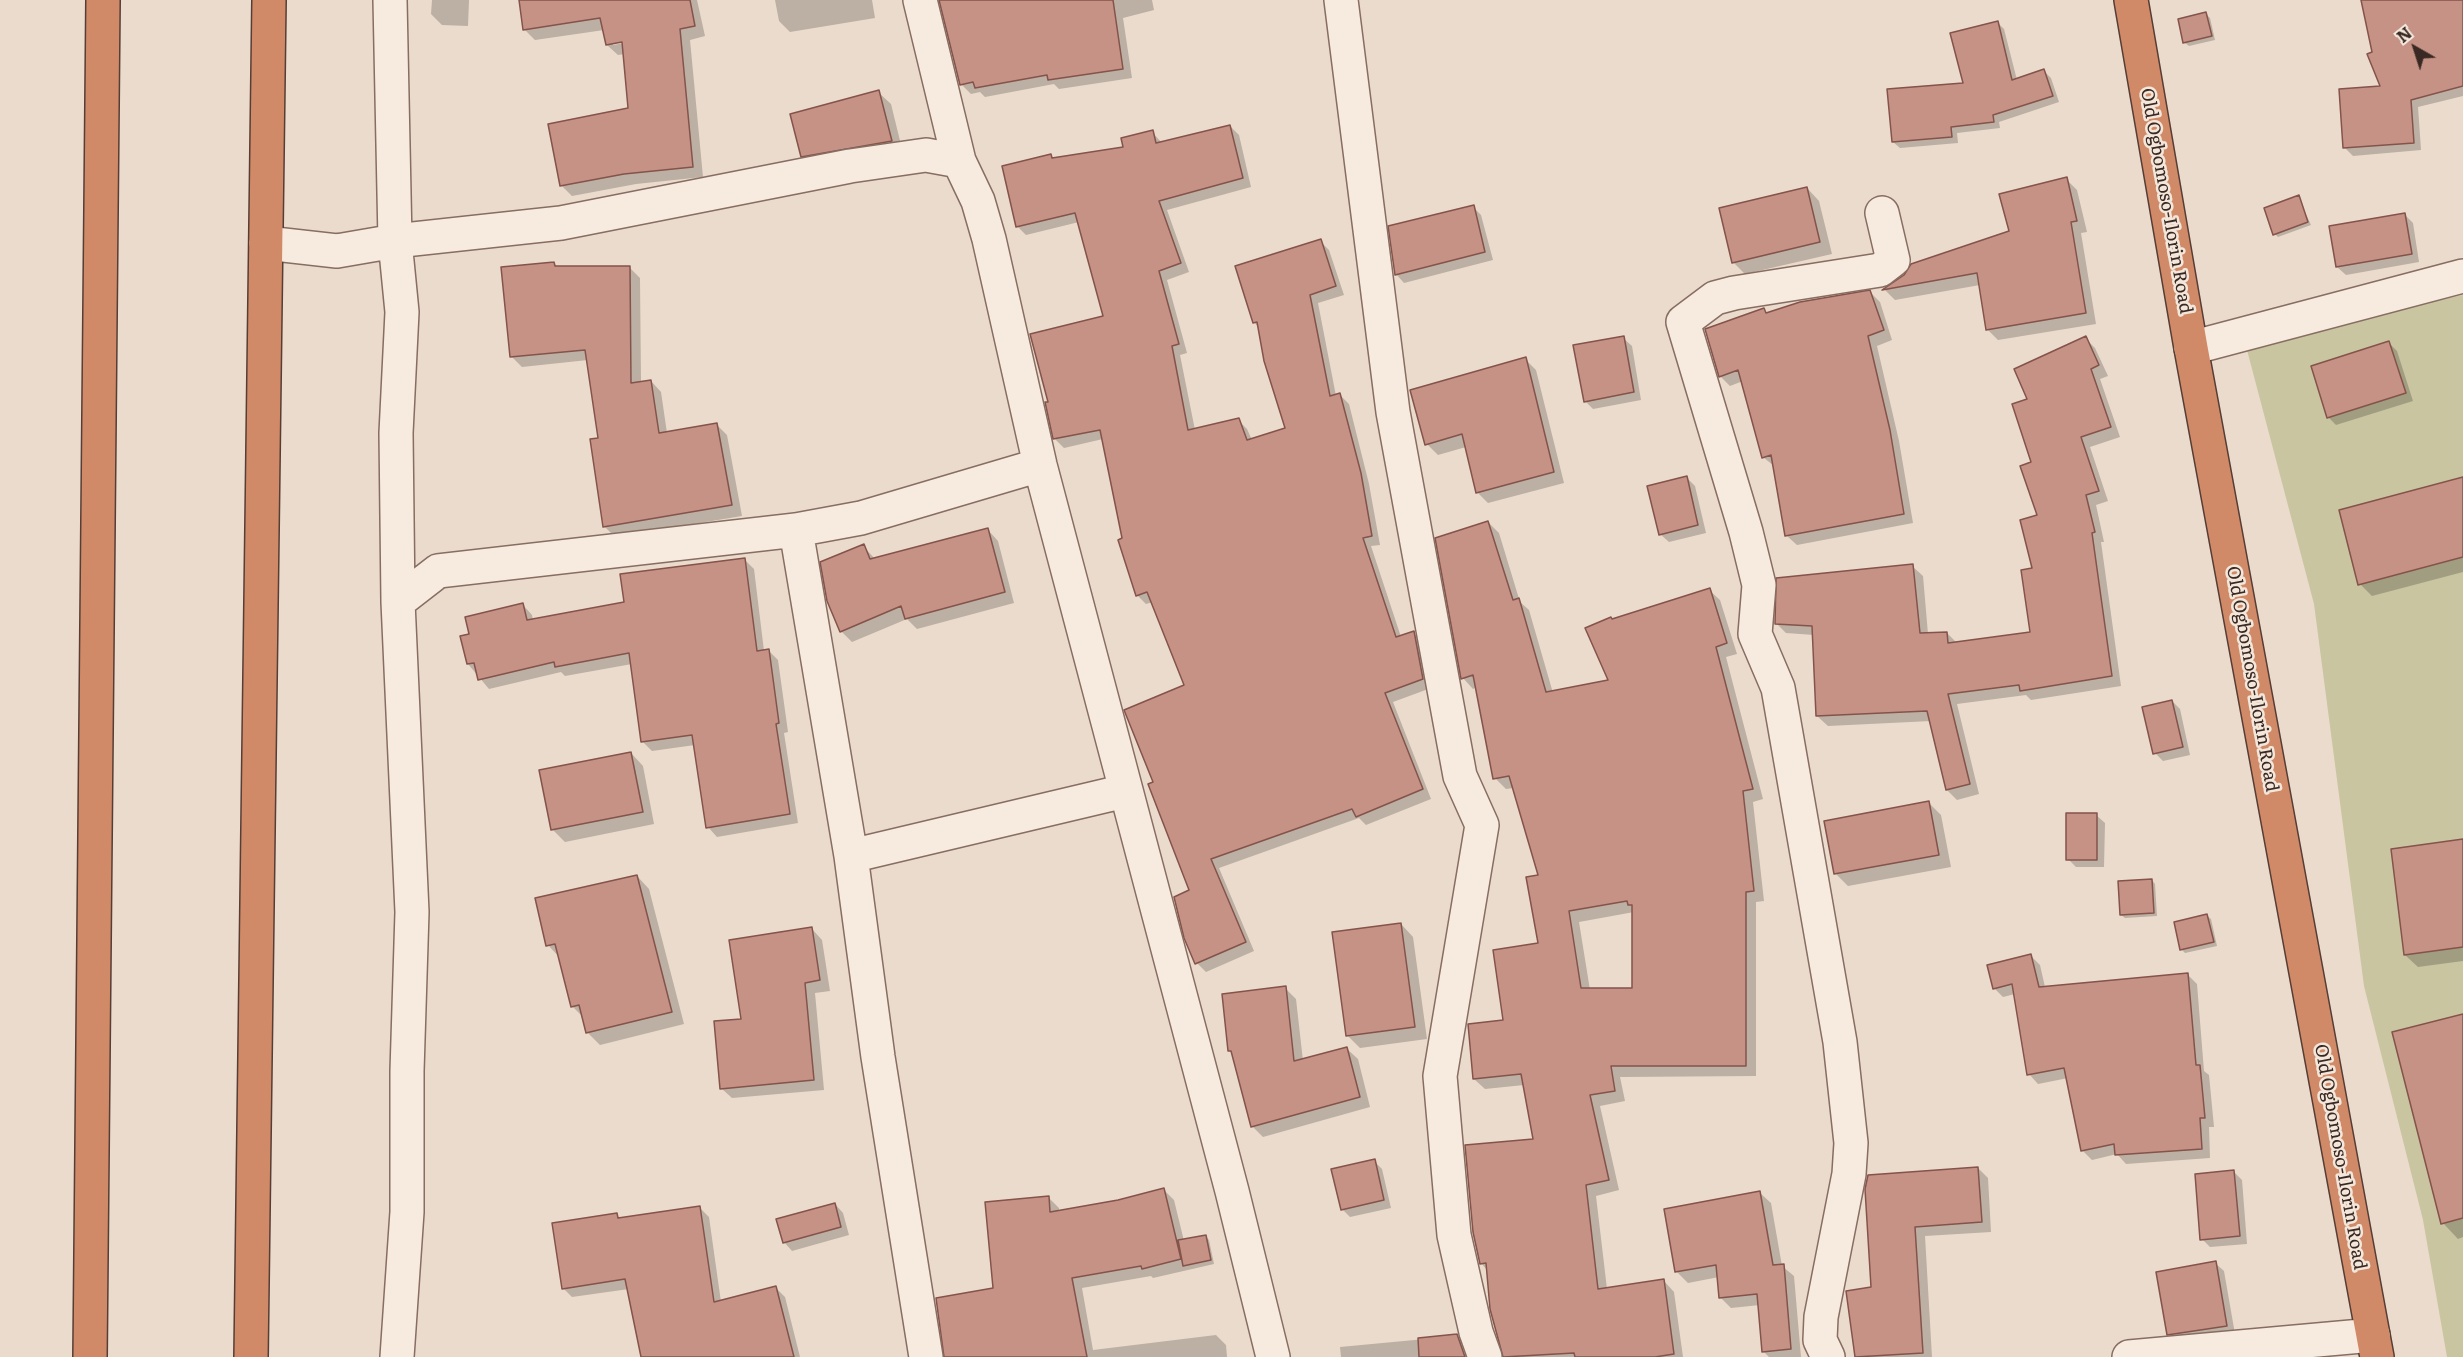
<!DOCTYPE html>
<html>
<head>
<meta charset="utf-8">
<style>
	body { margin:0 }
	#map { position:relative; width:2463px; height:1357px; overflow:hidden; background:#ebdbcc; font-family:Literata,serif }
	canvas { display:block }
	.north { position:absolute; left:2385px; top:18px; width:60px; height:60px; -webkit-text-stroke:4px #f3e7db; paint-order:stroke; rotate:321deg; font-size:16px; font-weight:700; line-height:24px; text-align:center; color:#3a2923 }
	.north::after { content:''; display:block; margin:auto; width:21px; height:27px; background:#3a2923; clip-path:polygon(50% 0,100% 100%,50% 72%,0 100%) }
</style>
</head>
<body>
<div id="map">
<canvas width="2463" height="1357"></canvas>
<div class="north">N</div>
</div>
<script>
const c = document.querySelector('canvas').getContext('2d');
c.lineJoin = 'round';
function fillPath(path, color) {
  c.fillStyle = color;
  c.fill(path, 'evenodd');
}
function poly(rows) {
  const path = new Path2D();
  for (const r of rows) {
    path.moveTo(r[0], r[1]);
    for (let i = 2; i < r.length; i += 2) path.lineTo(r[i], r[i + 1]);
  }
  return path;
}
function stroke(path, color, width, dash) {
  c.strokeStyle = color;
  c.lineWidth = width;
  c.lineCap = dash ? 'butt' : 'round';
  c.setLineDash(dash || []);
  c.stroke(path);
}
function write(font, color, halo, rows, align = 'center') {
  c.font = font + ' Literata,serif';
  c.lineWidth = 5;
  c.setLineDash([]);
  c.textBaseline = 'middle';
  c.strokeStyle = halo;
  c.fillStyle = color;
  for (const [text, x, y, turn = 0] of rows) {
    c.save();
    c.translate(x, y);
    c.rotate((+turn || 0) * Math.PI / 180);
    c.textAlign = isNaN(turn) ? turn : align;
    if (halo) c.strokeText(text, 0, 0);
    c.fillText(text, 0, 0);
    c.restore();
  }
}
const green = poly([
	[2463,295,2463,1357,2447,1357,2423,1220,2364,986,2314,604,2247,350,2388,311]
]);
const shadow = poly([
	[432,0,469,0,468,26,442,25,431,14],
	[520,0,697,0,705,36,690,40,703,177,636,184,572,196,561,185,630,110,625,54,618,55,607,45,604,30,535,40,524,29],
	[613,42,630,42,613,45],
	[775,0,872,0,875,18,790,32,779,21],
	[941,0,1152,0,1154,10,1123,18,1132,78,1059,89,1054,84,985,97,980,92,971,94,961,84],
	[2362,0,2463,0,2463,96,2418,107,2421,150,2353,156,2345,148,2382,87],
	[2206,14,2210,18,2215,40,2189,46,2185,43,2179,20],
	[1998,23,2004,29,2017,80,2044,71,2051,78,2059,102,1999,122,2000,128,1957,133,1958,143,1900,148,1893,142,1964,84],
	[878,92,891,104,903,153,815,168,802,156],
	[1230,126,1239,135,1251,187,1167,210,1189,272,1167,280,1187,353,1180,355,1195,430,1238,420,1247,429,1252,440,1287,429,1259,328,1254,322,1320,241,1329,250,1344,295,1318,303,1336,396,1340,395,1349,404,1369,484,1380,545,1371,546,1401,637,1414,633,1423,642,1431,688,1393,702,1431,799,1366,825,1359,818,1219,868,1254,951,1206,972,1197,963,1191,891,1155,783,1186,686,1153,602,1146,604,1137,595,1103,439,1064,448,1055,439,1047,404,1105,317,1079,222,1026,235,1017,226,1050,156,1054,159,1125,148,1152,132,1162,143],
	[2066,179,2077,190,2087,232,2081,233,2096,324,1998,340,1987,329,1980,285,1895,300,1885,290,1906,276,2011,232],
	[1807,188,1819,201,1832,254,1745,274,1733,262],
	[2298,197,2311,225,2278,237,2275,234],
	[1473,207,1481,215,1493,260,1404,283,1396,274],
	[2405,215,2413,223,2419,262,2346,275,2337,267],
	[554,263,558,268,629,267,640,278,641,383,651,381,661,392,667,433,716,424,727,435,742,516,615,537,604,526,600,440,588,360,522,367,511,356],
	[1870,292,1880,302,1892,340,1877,346,1899,441,1913,523,1797,545,1787,536,1774,466,1763,457,1743,381,1730,386,1720,376,1764,310,1768,314],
	[1623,338,1632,346,1641,400,1593,409,1585,401],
	[2085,338,2095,348,2108,376,2100,379,2120,437,2090,447,2108,501,2096,505,2104,542,2101,542,2121,686,2031,700,2026,695,1957,704,1979,794,1957,800,1947,790,1931,721,1828,726,1817,716,1814,635,1786,633,1776,623,1912,566,1923,576,1928,634,1947,633,1957,643,2032,634,2039,516,2029,400],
	[2389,343,2397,351,2413,401,2336,425,2328,417],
	[1525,359,1536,370,1564,483,1488,503,1477,492,1466,447,1438,455,1427,444],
	[1687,478,1695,486,1706,533,1669,542,1660,534],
	[2463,478,2463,572,2372,596,2360,584],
	[1488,522,1499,533,1520,602,1529,610,1553,693,1610,681,1613,621,1709,590,1720,600,1737,654,1726,657,1763,799,1753,802,1764,901,1756,902,1756,1076,1620,1077,1625,1101,1600,1106,1619,1190,1596,1196,1607,1289,1664,1281,1674,1292,1683,1357,1504,1357,1492,1309,1488,1271,1481,1263,1535,1140,1524,1085,1485,1089,1474,1079,1505,1022,1539,944,1540,876,1514,788,1506,789,1495,778,1477,687,1473,689,1463,678],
	[1634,912,1634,989,1590,990,1579,922],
	[988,530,998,541,1014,603,917,629,907,619,852,642,841,631,863,546,875,559],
	[744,559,754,569,764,651,769,651,778,660,788,732,784,733,798,823,717,837,708,827,695,745,652,751,642,741,632,664,565,676,561,672,489,689,468,664,471,635,523,605,532,615,533,620,626,603],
	[2172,701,2180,709,2190,755,2163,761,2155,753],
	[631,753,643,766,654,824,565,842,553,830,541,771],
	[1929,803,1941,815,1951,867,1848,886,1836,874],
	[2096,815,2105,823,2104,867,2076,867,2068,859],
	[2463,840,2463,961,2418,967,2405,955],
	[637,876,649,889,684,1024,600,1045,587,1032,584,1018,572,1006,560,958,548,945],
	[2152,880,2155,884,2157,916,2125,918,2121,915],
	[2207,916,2211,919,2217,946,2185,953,2181,949],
	[1401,924,1413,937,1427,1039,1360,1048,1348,1036],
	[812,929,822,940,830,991,815,993,824,1090,732,1098,721,1088,742,1020],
	[2031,956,2040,965,2045,987,2188,975,2197,984,2204,1071,2209,1075,2214,1127,2209,1127,2210,1158,2126,1164,2117,1154,2092,1160,2083,1151,2068,1078,2038,1084,2029,1074,2015,994,2003,997,1994,988],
	[1285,988,1296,999,1303,1061,1347,1049,1358,1059,1370,1107,1263,1137,1252,1126,1233,1054,1230,1051],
	[2463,1015,2463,1237,2458,1239,2443,1223],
	[1374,1161,1382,1169,1391,1208,1350,1217,1342,1209],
	[1978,1168,1988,1178,1991,1232,1925,1236,1932,1357,1856,1357,1847,1292,1872,1288,1867,1189],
	[2234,1172,2242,1180,2247,1244,2210,1247,2202,1239],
	[1164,1190,1174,1200,1184,1241,1205,1236,1209,1240,1214,1264,1153,1278,1151,1276,1082,1288,1093,1350,1216,1335,1226,1345,1227,1357,946,1357,995,1290,1048,1197,1059,1208,1059,1212,1118,1202],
	[1760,1193,1771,1203,1782,1266,1794,1276,1801,1357,1769,1357,1763,1351,1760,1305,1731,1308,1720,1297,1719,1277,1688,1283,1677,1272,1666,1210],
	[835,1204,843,1213,849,1235,792,1251,784,1242],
	[699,1207,709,1217,721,1302,776,1288,785,1297,800,1357,643,1357,629,1289,572,1297,563,1288,616,1215,621,1219],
	[2215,1263,2224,1271,2235,1334,2176,1342,2168,1334],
	[1457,1336,1469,1348,1472,1357,1341,1357,1340,1347]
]);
const building = poly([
	[519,0,690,0,695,26,680,29,693,167,624,174,560,186,548,124,628,108,622,42,606,45,600,18,523,30,519,0],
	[939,0,1113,0,1123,69,1048,80,1047,75,975,88,973,82,960,85,939,0],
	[2361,0,2463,0,2463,86,2411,100,2414,143,2343,148,2339,89,2380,86,2367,54,2372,52,2361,0],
	[2206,12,2212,36,2183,43,2178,19,2206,12],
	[1998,21,2012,80,2044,69,2053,96,1993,115,1994,122,1951,127,1952,137,1892,142,1887,89,1963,83,1950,33,1998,21],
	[879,90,892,141,801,157,790,114,879,90],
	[1230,125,1243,178,1159,201,1181,263,1159,271,1179,344,1172,346,1188,430,1239,418,1247,440,1285,428,1264,361,1257,322,1253,323,1235,266,1321,239,1336,286,1310,295,1330,396,1340,393,1361,473,1372,536,1363,538,1396,637,1414,631,1423,679,1385,693,1423,789,1356,817,1352,809,1211,859,1246,942,1195,964,1184,938,1174,897,1189,890,1148,784,1153,782,1124,710,1184,685,1147,592,1136,596,1118,540,1122,538,1100,430,1053,439,1045,402,1048,402,1030,334,1103,316,1075,213,1016,227,1002,166,1051,154,1052,158,1123,147,1121,138,1153,130,1156,143,1230,125],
	[2067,177,2077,221,2071,222,2086,313,1986,330,1977,273,1882,290,1904,275,1911,264,2009,231,1999,194,2067,177],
	[1807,187,1820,242,1732,263,1719,208,1807,187],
	[2299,195,2308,222,2273,235,2264,208,2299,195],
	[1474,205,1485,252,1395,275,1388,226,1474,205],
	[2405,213,2412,254,2336,267,2329,226,2405,213],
	[554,262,555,266,630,266,631,383,651,380,659,433,717,423,732,505,603,527,590,439,598,438,585,350,510,357,501,267,554,262],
	[1870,290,1884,330,1868,336,1890,430,1904,514,1785,536,1771,455,1762,458,1738,370,1719,377,1705,329,1764,308,1766,313,1800,302,1870,290],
	[1624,336,1634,392,1584,402,1573,345,1624,336],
	[2086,336,2099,365,2091,369,2111,427,2081,437,2099,491,2086,495,2095,532,2092,533,2112,676,2020,691,2019,685,1948,694,1970,784,1946,790,1927,711,1816,716,1812,626,1775,624,1776,578,1913,564,1920,633,1947,632,1948,643,2030,632,2021,570,2032,568,2020,520,2037,515,2020,466,2031,462,2012,404,2027,399,2014,369,2086,336],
	[2389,341,2406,393,2327,418,2311,366,2389,341],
	[1526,357,1554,472,1476,493,1462,434,1425,445,1410,390,1526,357],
	[1687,476,1698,525,1659,535,1647,486,1687,476],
	[2463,477,2463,557,2358,585,2339,510,2463,477],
	[1488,521,1513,600,1519,598,1546,692,1608,680,1585,628,1611,617,1612,619,1710,588,1727,643,1716,647,1753,789,1743,791,1754,891,1746,892,1746,1066,1611,1066,1615,1091,1590,1095,1609,1180,1586,1185,1598,1289,1664,1279,1674,1354,1655,1357,1575,1357,1574,1353,1503,1357,1490,1309,1486,1263,1480,1264,1473,1232,1465,1145,1533,1139,1521,1074,1473,1079,1468,1024,1503,1020,1493,950,1538,943,1526,877,1538,875,1509,776,1493,779,1473,675,1461,679,1435,538,1488,521],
	[1627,901,1628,905,1632,905,1632,988,1581,988,1569,911,1627,901],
	[988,528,1005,592,905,619,901,606,840,632,827,601,820,562,864,544,870,559,988,528],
	[745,558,757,651,769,649,779,723,776,724,790,814,706,828,692,735,641,742,629,653,555,667,554,662,478,680,474,663,467,664,460,636,469,634,465,617,523,603,527,620,624,602,620,574,745,558],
	[2172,700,2183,747,2153,754,2142,707,2172,700],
	[631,752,643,812,551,830,539,770,631,752],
	[1929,801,1939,855,1834,874,1824,821,1929,801],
	[2066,813,2097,813,2097,860,2066,860,2066,813],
	[2463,839,2463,947,2404,955,2391,849,2463,839],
	[637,875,672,1012,586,1033,579,1005,571,1007,555,944,546,946,535,898,637,875],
	[2152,879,2154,913,2120,915,2118,881,2152,879],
	[2207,914,2214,942,2180,950,2174,922,2207,914],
	[1401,923,1415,1027,1346,1036,1332,932,1401,923],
	[812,927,820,980,805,983,814,1080,720,1089,714,1021,741,1019,729,940,812,927],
	[2031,954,2039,987,2188,973,2196,1065,2200,1065,2205,1118,2200,1118,2202,1149,2115,1155,2114,1144,2081,1151,2064,1068,2027,1075,2012,984,1993,989,1987,965,2031,954],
	[1286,986,1294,1061,1347,1047,1360,1097,1251,1127,1231,1051,1228,1051,1222,994,1286,986],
	[2463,1014,2463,1218,2441,1224,2392,1032,2463,1014],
	[1375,1159,1384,1200,1341,1210,1331,1169,1375,1159],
	[1978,1167,1982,1222,1915,1227,1923,1353,1855,1357,1846,1291,1871,1287,1865,1189,1868,1175,1978,1167],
	[2234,1170,2240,1236,2200,1240,2195,1174,2234,1170],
	[1164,1188,1181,1259,1142,1269,1141,1266,1072,1278,1087,1357,944,1357,936,1298,993,1288,985,1202,1049,1196,1050,1212,1118,1200,1164,1188],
	[1760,1191,1773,1265,1784,1264,1791,1349,1762,1352,1757,1294,1719,1298,1716,1265,1675,1272,1664,1209,1760,1191],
	[835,1203,841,1227,783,1243,776,1219,835,1203],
	[700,1206,714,1302,776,1286,794,1357,641,1357,625,1279,562,1289,552,1223,617,1213,618,1218,700,1206],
	[1206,1235,1211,1260,1183,1266,1178,1240,1206,1235],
	[2216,1261,2227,1326,2167,1335,2156,1272,2216,1261],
	[1457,1334,1465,1357,1419,1357,1418,1338,1457,1334]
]);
const street = poly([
	[390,0,395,241,402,312,396,433,398,602,412,912,407,1071,407,1212,397,1357],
	[920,0,959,161,978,201,989,239,1040,465,1232,1191,1273,1357],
	[1341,0,1393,412,1460,776,1482,825,1440,1076,1454,1235,1476,1332,1485,1357],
	[266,243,337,251,395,241,561,223,850,166,926,155,959,161],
	[2191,348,2463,276],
	[796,530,851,856,878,1057,926,1357],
	[398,602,438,571,796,530,861,518,1040,465],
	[851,856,1125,791],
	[1828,1357,1820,1340,1821,1317,1849,1174,1851,1143,1840,1042,1778,688,1755,634,1759,585,1746,532,1683,322,1715,298,1734,293,1880,270,1893,260,1882,213],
	[2129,1357,2373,1335]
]);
const highway = poly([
	[2131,0,2191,348,2377,1357],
	[90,1357,103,0],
	[251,1357,269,0]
]);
const streetNames = [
	["Old Ogbomoso-Ilorin Road",2166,201,80],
	["Old Ogbomoso-Ilorin Road",2252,679,80],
	["Old Ogbomoso-Ilorin Road",2340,1157,80]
];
fillPath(green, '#c9c5a1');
fillPath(shadow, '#0003');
fillPath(building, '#c69286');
stroke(building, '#84534a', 1.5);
stroke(street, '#876d62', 36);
stroke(highway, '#563d35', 36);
stroke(street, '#f7eadf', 33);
stroke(highway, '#d18a67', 33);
write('18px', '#3a2923', '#f3e7db', streetNames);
</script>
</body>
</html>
